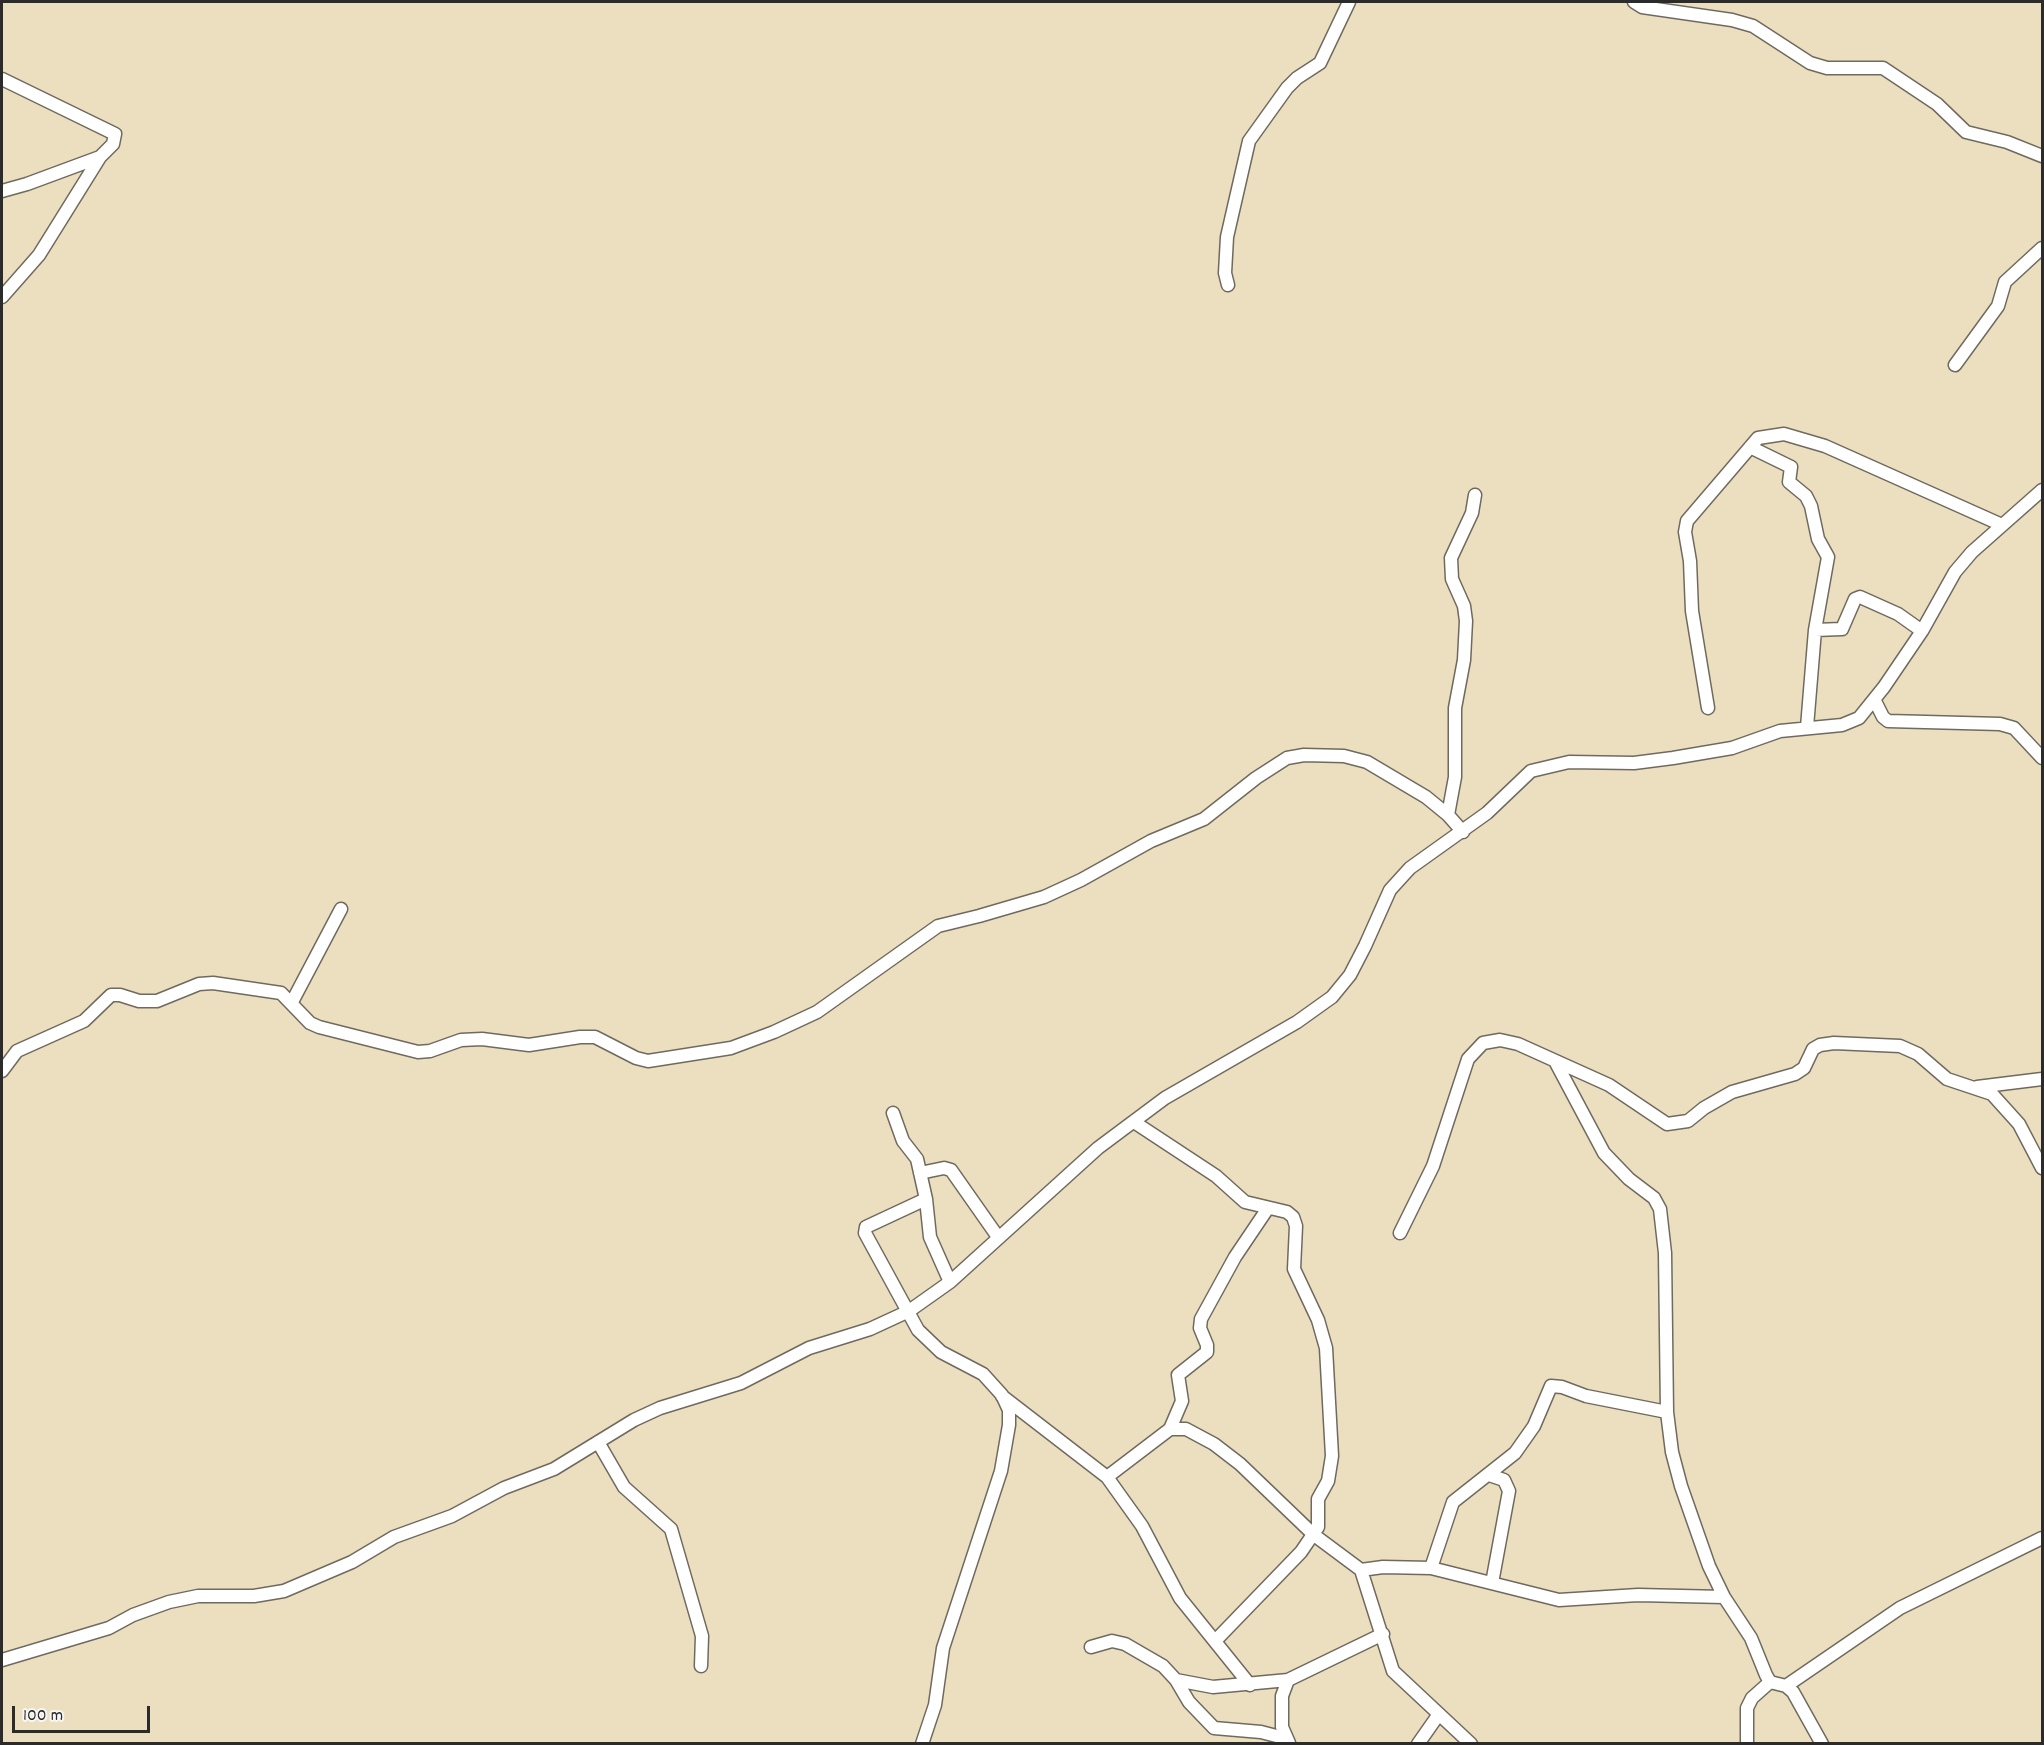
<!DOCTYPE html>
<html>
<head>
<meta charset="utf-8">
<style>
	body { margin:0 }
	#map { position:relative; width:2044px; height:1745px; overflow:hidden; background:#ecdfbf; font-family:Dekko,sans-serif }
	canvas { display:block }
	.frame { position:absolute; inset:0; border:3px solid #2b2b2b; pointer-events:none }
	.scale { position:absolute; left:12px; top:1706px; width:138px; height:27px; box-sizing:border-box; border:3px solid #2b2b2b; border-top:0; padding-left:8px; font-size:18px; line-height:21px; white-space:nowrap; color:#2b2b2b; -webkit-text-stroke:4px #f6f6f2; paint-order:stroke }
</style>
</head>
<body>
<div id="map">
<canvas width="2044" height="1745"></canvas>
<div class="frame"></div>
<div class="scale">100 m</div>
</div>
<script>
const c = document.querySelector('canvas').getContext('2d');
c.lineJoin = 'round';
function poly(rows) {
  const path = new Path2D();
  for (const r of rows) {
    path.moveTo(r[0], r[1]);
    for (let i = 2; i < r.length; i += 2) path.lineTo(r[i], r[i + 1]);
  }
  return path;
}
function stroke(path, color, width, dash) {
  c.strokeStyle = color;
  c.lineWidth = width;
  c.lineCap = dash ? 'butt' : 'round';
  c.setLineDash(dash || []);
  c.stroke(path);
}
const minor = poly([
	[1634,2,1642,7,1732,20,1753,26,1810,63,1827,68,1883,68,1937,104,1966,132,2007,142,2042,156],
	[2,79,115,134,113,144,100,157,39,255,2,297],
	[2,191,27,184,100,157],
	[1228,285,1225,273,1227,237,1249,141,1287,88,1297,78,1320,63,1349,2],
	[1955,365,1998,306,2005,282,2042,248],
	[1750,447,1791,467,1789,482,1806,496,1811,506,1818,539,1828,557,1815,630,1807,727],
	[1815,630,1842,629,1855,599,1860,597,1898,614,1922,631],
	[1872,703,1876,703,1883,717,1888,721,2000,724,2014,728,2042,758],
	[1708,708,1692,611,1690,561,1685,532,1687,521,1758,438,1784,434,1825,446,2002,525],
	[1448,815,1455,777,1455,708,1464,660,1466,621,1464,606,1452,579,1451,558,1472,513,1475,495],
	[292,1002,341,909],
	[1555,1061,1604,1153,1629,1179,1654,1198,1660,1209,1665,1253,1667,1412,1672,1452,1681,1486,1709,1566,1724,1597,1751,1638,1766,1675,1770,1682,1786,1686,1793,1692,1822,1744],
	[2,1071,17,1051,84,1021,111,995,120,995,139,1001,157,1001,199,984,213,983,281,993,310,1023,319,1027,418,1052,430,1051,461,1040,482,1039,529,1045,580,1037,595,1037,636,1058,648,1061,731,1048,774,1032,817,1012,938,926,979,916,1044,897,1081,880,1151,841,1204,819,1256,778,1287,758,1304,755,1344,756,1367,762,1426,797,1448,815,1463,832],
	[1977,1087,2042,1079],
	[893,1113,903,1141,917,1159,926,1199,930,1237,950,1282],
	[1134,1122,1216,1176,1245,1202,1287,1212,1293,1217,1296,1226,1294,1269,1318,1320,1326,1348,1332,1456,1328,1481,1318,1499,1318,1527,1301,1552,1216,1640],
	[920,1173,944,1168,951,1170,998,1237],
	[1400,1233,1433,1166,1468,1059,1483,1043,1500,1040,1518,1044,1609,1085,1667,1124,1688,1121,1704,1108,1732,1092,1795,1074,1804,1068,1813,1049,1820,1045,1834,1043,1900,1046,1918,1054,1947,1079,1992,1094,2019,1124,2042,1168],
	[1002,1396,1107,1477,1142,1526,1180,1598,1250,1685],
	[1170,1429,1182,1401,1178,1375,1207,1352,1207,1345,1200,1328,1201,1319,1235,1257,1268,1208],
	[598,1442,624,1487,671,1529,702,1636,701,1666],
	[1489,1475,1504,1480,1509,1491,1492,1583],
	[1107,1477,1170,1429,1186,1429,1214,1444,1240,1464,1314,1535,1361,1570,1393,1671,1471,1744],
	[1431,1568,1453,1502,1515,1453,1534,1426,1551,1386,1562,1387,1586,1396,1667,1412],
	[1361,1570,1383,1567,1431,1568,1559,1600,1638,1595,1724,1597],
	[1091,1647,1112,1641,1125,1644,1163,1666,1176,1680,1213,1687,1288,1680,1383,1634],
	[2,1660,109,1628,133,1615,169,1602,198,1596,254,1596,284,1591,352,1562,394,1537,452,1516,504,1488,554,1469,634,1420,660,1408,741,1383,809,1348,870,1329,909,1311,950,1282,1098,1148,1165,1098,1297,1022,1332,997,1350,975,1365,946,1390,890,1410,868,1487,813,1531,771,1569,762,1634,763,1673,758,1732,748,1780,731,1842,725,1859,718,1884,687,1922,631,1955,572,1972,552,2042,490],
	[1176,1680,1189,1702,1214,1728,1261,1732,1284,1738],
	[1288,1680,1282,1696,1282,1727,1289,1743],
	[1786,1686,1900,1608,2042,1538],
	[922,1744,935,1705,943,1648,1001,1471,1009,1425,1009,1410,1002,1395,983,1374,941,1352,918,1330,865,1233,866,1227,926,1199],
	[1418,1744,1439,1714],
	[1747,1744,1747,1708,1752,1698,1770,1682]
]);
stroke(minor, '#6f6a5f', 15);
stroke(minor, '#fff', 12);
</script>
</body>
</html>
